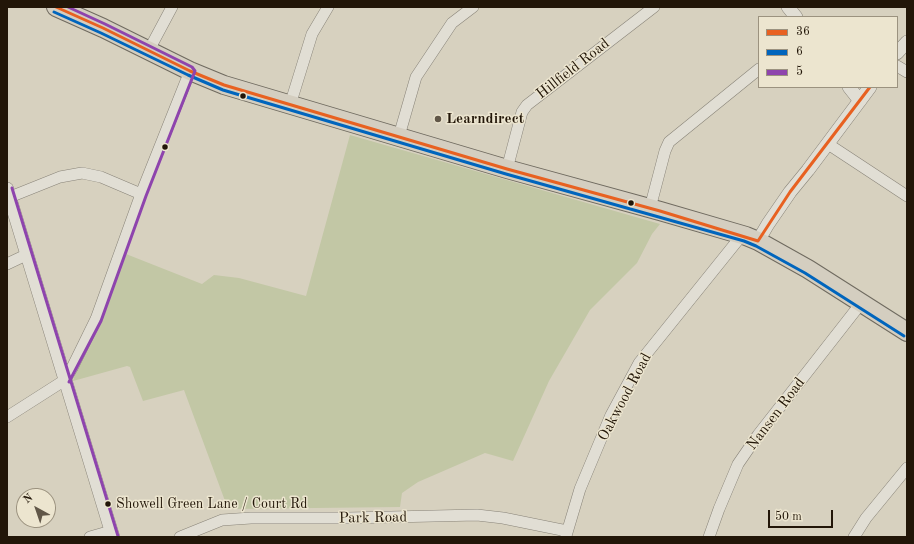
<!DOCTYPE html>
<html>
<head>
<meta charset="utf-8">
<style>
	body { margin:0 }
	#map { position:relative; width:914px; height:544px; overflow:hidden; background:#d7d1bf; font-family:"Old Standard TT",serif }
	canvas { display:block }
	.frame { position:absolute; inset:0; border:8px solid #221608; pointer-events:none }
	.legend { position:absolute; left:758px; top:16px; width:140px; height:72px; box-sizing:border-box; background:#ece5cf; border:1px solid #9b927f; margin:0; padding:5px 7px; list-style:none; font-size:12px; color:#221608 }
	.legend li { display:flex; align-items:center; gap:8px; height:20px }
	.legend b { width:20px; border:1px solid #9b927f }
	.north { position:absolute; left:16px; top:488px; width:40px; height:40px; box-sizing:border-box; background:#ece5cf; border:1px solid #9b927f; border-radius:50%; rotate:320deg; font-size:11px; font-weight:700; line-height:16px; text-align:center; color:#221608 }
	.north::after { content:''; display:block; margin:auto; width:14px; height:18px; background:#615748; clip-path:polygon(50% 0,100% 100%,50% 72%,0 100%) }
	.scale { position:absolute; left:768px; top:510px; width:65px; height:18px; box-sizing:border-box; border:2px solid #221608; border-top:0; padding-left:5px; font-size:12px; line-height:14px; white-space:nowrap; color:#221608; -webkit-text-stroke:3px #ece5cf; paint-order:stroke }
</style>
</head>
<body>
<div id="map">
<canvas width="914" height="544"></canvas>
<div class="frame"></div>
<ul class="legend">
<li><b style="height:5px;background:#e86121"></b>36</li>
<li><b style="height:5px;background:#0065bd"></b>6</li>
<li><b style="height:5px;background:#8e44ad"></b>5</li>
</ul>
<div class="north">N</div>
<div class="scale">50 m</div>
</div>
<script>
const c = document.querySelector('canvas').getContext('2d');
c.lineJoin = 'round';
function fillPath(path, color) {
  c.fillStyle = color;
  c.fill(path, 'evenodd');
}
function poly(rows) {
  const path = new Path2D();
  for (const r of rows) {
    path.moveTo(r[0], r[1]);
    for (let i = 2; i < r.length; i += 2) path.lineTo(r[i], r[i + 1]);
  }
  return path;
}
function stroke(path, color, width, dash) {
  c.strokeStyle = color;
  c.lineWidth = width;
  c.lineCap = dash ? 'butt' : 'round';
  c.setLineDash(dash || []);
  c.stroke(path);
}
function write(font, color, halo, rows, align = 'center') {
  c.font = font + ' "Old Standard TT",serif';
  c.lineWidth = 3;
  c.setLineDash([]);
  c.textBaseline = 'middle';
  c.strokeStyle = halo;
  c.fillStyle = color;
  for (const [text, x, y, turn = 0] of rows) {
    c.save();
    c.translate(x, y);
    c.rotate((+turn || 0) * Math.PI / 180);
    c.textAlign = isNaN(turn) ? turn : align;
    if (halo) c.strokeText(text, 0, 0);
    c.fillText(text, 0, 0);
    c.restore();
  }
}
const green = poly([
	[350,135,660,224,652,234,637,263,590,310,549,381,513,461,485,453,418,482,402,493,400,507,228,509,184,390,143,401,130,367,127,366,73,381,75,373,126,254,202,284,214,275,239,278,306,296]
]);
const minor = poly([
	[149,50,172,7],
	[897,66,907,72],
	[290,105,312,34,328,7],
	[399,136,416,77,452,23,473,7],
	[828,144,907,196],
	[507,169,522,112,527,105,654,7],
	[10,197,60,177,82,173,101,177,141,194],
	[650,208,665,151,669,142,759,69],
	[7,264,26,255],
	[7,417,65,380,72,368,96,319,141,194,190,71],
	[566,536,580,489,611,415,639,363,742,235],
	[90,537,111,531],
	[180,537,222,520,251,518,348,518,477,515,503,518,567,531],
	[709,537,719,509,738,464,758,435,862,302],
	[854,537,866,518,907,468]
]);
const tertiary = poly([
	[788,7,796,17],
	[897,53,907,42],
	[849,87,860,101],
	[7,189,113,537],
	[758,241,768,224,790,192,808,170,870,87]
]);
const trunk = poly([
	[56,7,103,28,190,71,224,85,507,169,660,211,746,236,758,241,808,269,907,332]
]);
const bus1 = poly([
	[56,7,103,28,190,71,224,85,507,169,660,211,758,241,790,192,870,87]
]);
const bus2 = poly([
	[54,12,101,33,188,75,223,90,506,174,744,241,756,246,805,273,904,336]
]);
const bus3 = poly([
	[68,7,105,24,192,67,195,71,146,196,101,321,69,382],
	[12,188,118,536]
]);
const markers = [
	[243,96,3.5,"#221608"],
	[438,119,4,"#615748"],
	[165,147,3.5,"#221608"],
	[631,203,3.5,"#221608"],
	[108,504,3.5,"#221608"]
];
const busNames = [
	["Showell Green Lane / Court Rd",116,504]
];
const streetNames = [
	["Hillfield Road",573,69,-38],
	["Oakwood Road",625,397,-62],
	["Nansen Road",776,414,-53],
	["Park Road",373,518,-1]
];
const poiNames = [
	["Learndirect",446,119]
];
fillPath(green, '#c2c7a5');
stroke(minor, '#888378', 12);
stroke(tertiary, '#888378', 14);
stroke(trunk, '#6f6a5f', 20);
stroke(minor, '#e1ded4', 11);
stroke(tertiary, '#e1ded4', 13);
stroke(trunk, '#d4cec0', 18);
stroke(bus1, '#e86121', 3);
stroke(bus2, '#0065bd', 3);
stroke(bus3, '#8e44ad', 3);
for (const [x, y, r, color] of markers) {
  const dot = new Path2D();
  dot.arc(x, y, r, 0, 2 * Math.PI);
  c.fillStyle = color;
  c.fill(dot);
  stroke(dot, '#ece5cf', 1.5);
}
write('14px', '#221608', '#ece5cf', busNames, 'left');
write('15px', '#221608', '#ece5cf', streetNames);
write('bold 15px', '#221608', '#ece5cf', poiNames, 'left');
</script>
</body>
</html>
